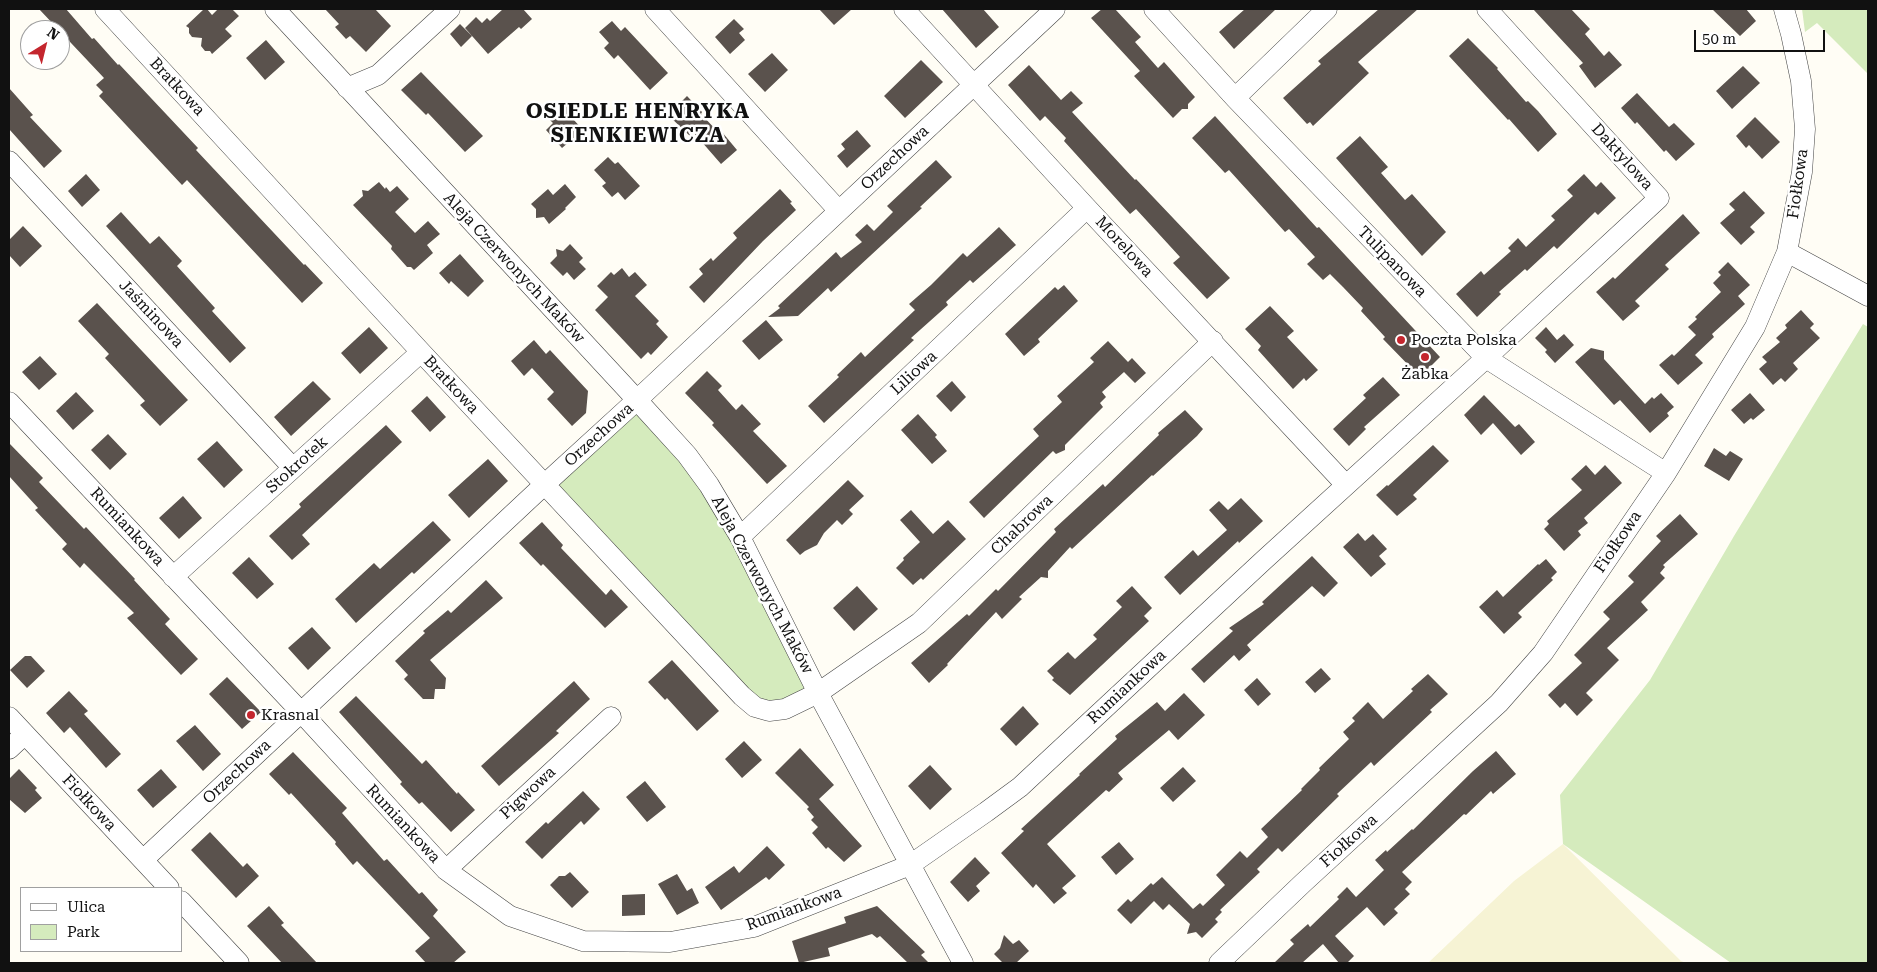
<!DOCTYPE html>
<html>
<head>
<meta charset="utf-8">
<style>
	body { margin:0 }
	#map { position:relative; width:1877px; height:972px; overflow:hidden; background:#fffdf5; font-family:"Roboto Serif",serif }
	canvas { display:block }
	.frame { position:absolute; inset:0; border:10px solid #111; pointer-events:none }
	.legend { position:absolute; left:20px; top:887px; width:162px; height:65px; box-sizing:border-box; background:#fff; border:1px solid #a0a0a0; margin:0; padding:6px 9px; list-style:none; font-size:15px; color:#111 }
	.legend li { display:flex; align-items:center; gap:10px; height:25px }
	.legend b { width:25px; border:1px solid #a0a0a0 }
	.north { position:absolute; left:20px; top:20px; width:50px; height:50px; box-sizing:border-box; background:#fff; border:1px solid #a0a0a0; border-radius:50%; rotate:36deg; font-size:14px; font-weight:700; line-height:20px; text-align:center; color:#111 }
	.north::after { content:''; display:block; margin:auto; width:18px; height:22px; background:#c4262e; clip-path:polygon(50% 0,100% 100%,50% 72%,0 100%) }
	.scale { position:absolute; left:1694px; top:30px; width:131px; height:22px; box-sizing:border-box; border:2px solid #111; border-top:0; padding-left:6px; font-size:15px; line-height:18px; white-space:nowrap; color:#111; -webkit-text-stroke:4px #fff; paint-order:stroke }
</style>
</head>
<body>
<div id="map">
<canvas width="1877" height="972"></canvas>
<div class="frame"></div>
<ul class="legend">
<li><b style="height:6px;background:#fff"></b>Ulica</li>
<li><b style="height:14px;background:#d5ebbd"></b>Park</li>
</ul>
<div class="north">N</div>
<div class="scale">50 m</div>
</div>
<script>
const c = document.querySelector('canvas').getContext('2d');
c.lineJoin = 'round';
function fillPath(path, color) {
  c.fillStyle = color;
  c.fill(path, 'evenodd');
}
function poly(rows) {
  const path = new Path2D();
  for (const r of rows) {
    path.moveTo(r[0], r[1]);
    for (let i = 2; i < r.length; i += 2) path.lineTo(r[i], r[i + 1]);
  }
  return path;
}
function stroke(path, color, width, dash) {
  c.strokeStyle = color;
  c.lineWidth = width;
  c.lineCap = dash ? 'butt' : 'round';
  c.setLineDash(dash || []);
  c.stroke(path);
}
function write(font, color, halo, rows, align = 'center') {
  c.font = font + ' "Roboto Serif",serif';
  c.lineWidth = 5;
  c.setLineDash([]);
  c.textBaseline = 'middle';
  c.strokeStyle = halo;
  c.fillStyle = color;
  for (const [text, x, y, turn = 0] of rows) {
    c.save();
    c.translate(x, y);
    c.rotate((+turn || 0) * Math.PI / 180);
    c.textAlign = isNaN(turn) ? turn : align;
    if (halo) c.strokeText(text, 0, 0);
    c.fillText(text, 0, 0);
    c.restore();
  }
}
const farmland = poly([
	[1563,844,1681,961,1686,963,1428,963,1514,881]
]);
const green = poly([
	[1802,9,1868,9,1868,74,1817,23,1805,32],
	[1863,324,1868,327,1868,963,1731,963,1563,844,1560,795,1650,680,1734,536],
	[637,401,686,456,816,693,769,710,545,485]
]);
const building = poly([
	[39,9,66,9,92,39,94,38,118,65,119,64,198,148,196,150,304,265,305,264,323,283,302,303,187,180,182,185,99,96,103,92,96,85,104,78],
	[204,9,207,9,212,15,218,9,232,9,239,16,225,29,232,36,212,54,210,51,205,51,201,46,202,38,192,37,189,33,189,28,186,26],
	[325,9,375,9,391,26,366,52,350,36,346,39,335,27,339,24],
	[503,9,523,9,532,19,521,29,519,27,488,54,465,28,476,17,482,23,487,18,490,21],
	[819,9,852,9,834,25],
	[942,9,983,9,999,27,976,48],
	[1102,9,1115,9,1141,37,1135,42,1158,68,1164,62,1195,97,1188,104,1188,109,1182,109,1173,118,1134,76,1140,71,1091,18],
	[1245,9,1276,9,1234,49,1219,32],
	[1379,9,1418,9,1358,62,1369,73,1313,126,1310,122,1307,124,1283,98,1321,64,1318,61],
	[1533,9,1571,9,1590,29,1585,34,1604,56,1609,51,1622,65,1595,88,1579,66,1583,63],
	[1712,9,1746,9,1756,21,1740,36],
	[734,19,744,29,739,33,745,40,730,54,715,37],
	[612,21,621,31,625,27,668,73,650,90,618,55,614,59,604,48,609,43,599,32],
	[460,24,472,36,461,47,450,34],
	[1468,38,1498,68,1497,69,1526,102,1528,101,1538,111,1557,134,1538,152,1509,119,1508,120,1449,56],
	[266,40,285,62,265,80,246,58],
	[772,53,788,70,765,92,748,74],
	[921,60,943,82,905,118,884,96],
	[1029,65,1061,100,1071,91,1083,103,1072,112,1135,180,1136,179,1230,278,1207,299,1173,263,1180,257,1136,209,1130,214,1064,141,1066,138,1045,116,1040,121,1008,85],
	[1743,66,1760,83,1732,109,1716,91],
	[421,72,483,136,465,152,428,113,426,115,401,90],
	[9,88,33,115,30,117,62,151,44,168,9,129],
	[1637,93,1669,127,1674,123,1695,144,1676,161,1666,150,1664,152,1637,122,1635,124,1621,108],
	[687,96,702,112,701,114,720,134,722,132,737,150,721,164,694,133,690,136,668,115,673,110,673,102,681,102],
	[566,105,577,116,573,119,583,130,562,148,546,130,553,123,550,120],
	[1215,116,1317,228,1319,227,1440,357,1420,377,1383,339,1385,337,1361,311,1363,308,1343,287,1330,274,1323,280,1307,264,1315,257,1289,229,1285,232,1229,170,1225,173,1192,138],
	[1755,117,1780,142,1762,159,1749,145,1746,148,1736,136],
	[857,130,871,146,847,168,837,156,845,149,841,144],
	[1360,136,1388,167,1381,173,1405,200,1412,194,1446,232,1422,256,1336,158],
	[608,157,615,164,618,162,640,186,625,200,618,192,612,197,602,186,606,183,594,170],
	[936,160,952,177,920,207,922,208,831,292,828,288,798,316,768,317,780,308,778,306,836,252,841,258,862,242,855,235,867,224,874,231,893,212,887,206],
	[86,174,100,190,82,207,68,191],
	[1584,174,1596,187,1601,182,1616,198,1598,215,1595,212,1557,249,1554,246,1527,271,1525,269,1499,292,1501,294,1477,317,1456,294,1481,271,1484,275,1511,251,1508,248,1518,238,1526,247,1555,220,1551,216,1573,196,1567,190],
	[379,182,385,189,386,187,390,192,397,186,409,199,395,212,415,233,428,221,440,234,427,245,433,253,414,270,411,267,407,267,391,249,392,246,353,205,363,196,362,190,368,191],
	[565,184,576,197,565,208,566,209,549,224,544,217,536,218,536,209,531,204,548,189,553,195],
	[780,189,792,202,790,203,796,210,763,241,704,303,689,287,703,274,699,269,711,258,713,261,737,238,733,233],
	[1744,191,1765,213,1750,227,1755,232,1741,245,1720,223,1735,210,1729,204],
	[121,212,150,244,159,236,182,261,177,266,215,308,212,311,246,348,230,363,106,226],
	[1683,214,1700,233,1665,265,1669,269,1635,301,1640,306,1623,321,1596,292,1613,277,1615,279],
	[23,226,42,246,20,267,9,255,9,240],
	[999,227,1016,245,973,283,970,280,946,302,948,305,911,338,914,340,824,423,808,406,839,377,837,375,861,352,865,357,915,310,909,304,931,285,963,253,967,257],
	[570,244,583,258,579,262,586,269,574,280,567,272,563,276,550,263,557,256,556,249,563,251],
	[460,254,484,281,468,297,451,281,449,284,439,273],
	[1728,262,1750,285,1738,296,1745,304,1712,334,1714,337,1695,355,1703,363,1678,385,1659,365,1672,354,1674,356,1696,335,1688,327,1697,319,1695,317,1721,292,1713,283,1721,275,1718,272],
	[622,268,629,277,635,272,647,285,635,296,659,321,656,324,668,337,651,355,648,352,641,359,595,310,608,297,597,286,611,272,614,275],
	[1064,285,1078,301,1038,339,1040,342,1024,356,1005,334,1055,287,1058,290],
	[97,303,188,400,160,426,140,405,145,401,105,358,109,354,78,321],
	[1270,306,1294,331,1287,337,1318,370,1306,381,1304,378,1293,389,1258,350,1261,346,1245,329],
	[1801,310,1814,324,1810,328,1820,338,1793,363,1798,369,1785,382,1781,378,1773,385,1759,369,1767,362,1762,357,1780,342,1776,338,1787,328,1785,325],
	[766,320,783,340,759,360,742,341],
	[369,327,388,348,360,374,341,353],
	[1546,327,1557,340,1564,334,1574,345,1555,363,1545,352,1547,350,1535,338],
	[534,340,546,354,550,350,588,391,586,413,572,426,547,399,554,392,532,368,524,376,511,361],
	[1108,341,1128,362,1132,358,1146,373,1135,383,1124,372,1102,392,1106,397,1100,403,1103,407,1065,445,1065,450,1056,454,1053,451,984,518,969,502,1039,436,1033,429,1062,402,1057,396,1094,362,1090,358],
	[1591,348,1604,351,1604,359,1645,404,1652,397,1654,399,1661,393,1674,407,1667,413,1669,416,1650,433,1620,400,1614,405,1575,362],
	[40,356,57,374,39,390,22,372],
	[707,371,722,386,718,390,736,410,742,404,761,424,753,431,787,466,767,484,712,425,714,423,685,393],
	[1383,377,1400,395,1364,427,1366,429,1349,446,1333,429,1366,398,1363,395],
	[313,381,331,399,291,436,274,417],
	[952,381,966,397,951,412,936,396],
	[76,392,94,411,73,430,56,411],
	[1750,393,1765,410,1753,420,1751,418,1744,424,1731,410],
	[1484,395,1515,427,1519,424,1535,442,1521,455,1493,423,1481,435,1464,415],
	[427,396,446,417,430,432,411,411],
	[1185,410,1203,429,1197,436,1153,476,1152,475,1072,549,1070,547,1048,571,1048,578,1041,577,1019,597,1022,599,1002,619,996,612,947,664,948,665,929,683,911,663,967,614,969,616,996,589,998,591,1056,532,1054,529,1103,484,1105,487,1159,435,1158,433],
	[918,414,937,435,935,437,947,451,932,464,901,430],
	[386,425,402,442,302,535,310,544,292,560,269,536,301,507,299,504],
	[108,434,127,454,110,470,91,450],
	[217,441,243,470,224,488,197,459],
	[9,443,43,478,39,482,84,529,86,527,135,579,134,580,170,619,165,624,198,659,181,675,127,618,134,613,84,563,80,568,62,549,67,544,35,510,38,508,9,476],
	[1433,445,1449,461,1413,495,1417,499,1397,516,1376,495,1387,485,1388,486],
	[1714,448,1726,456,1730,451,1743,459,1729,481,1704,466],
	[488,459,508,481,469,518,448,495],
	[1586,465,1595,475,1605,465,1622,483,1584,518,1588,523,1578,531,1581,535,1564,551,1544,529,1549,524,1547,521,1582,490,1571,479],
	[848,480,864,496,849,510,853,514,842,525,837,520,824,533,817,545,805,551,800,555,786,540],
	[183,496,202,518,179,539,159,518],
	[1241,498,1263,521,1239,543,1238,541,1180,595,1164,577,1193,550,1198,556,1227,530,1209,510,1219,501,1228,510],
	[911,510,933,534,948,520,966,539,923,580,921,578,913,585,896,568,904,560,903,558,920,542,900,520],
	[1680,514,1698,534,1663,565,1665,567,1660,573,1665,578,1641,602,1648,610,1607,648,1619,660,1586,693,1593,700,1577,716,1565,703,1560,708,1548,695,1582,663,1574,655,1610,619,1603,612,1634,582,1628,576,1661,541,1656,536],
	[433,521,451,540,414,574,412,572,356,623,335,599,374,563,380,569],
	[542,522,563,545,561,548,606,595,611,589,628,607,605,628,543,564,541,566,519,543],
	[1358,533,1365,541,1373,534,1387,549,1379,556,1386,564,1371,577,1343,547],
	[1312,556,1338,583,1324,597,1312,586,1247,645,1251,650,1239,661,1234,655,1204,683,1191,669,1233,631,1229,628,1264,604,1262,602],
	[249,557,274,584,257,599,232,573],
	[1546,559,1557,572,1551,578,1553,580,1518,613,1522,617,1504,634,1479,607,1497,590,1503,597,1538,564,1539,565],
	[486,580,503,598,430,660,446,678,445,689,435,689,434,699,423,699,404,679,408,675,395,661,425,633,423,631,448,610,451,613],
	[857,586,878,609,854,631,833,608],
	[1132,586,1152,608,1144,616,1149,621,1070,695,1052,680,1054,678,1047,671,1068,652,1075,659,1097,639,1093,635,1122,607,1116,601],
	[312,627,331,648,308,670,288,648],
	[25,656,31,656,45,671,27,688,10,670],
	[672,660,719,711,697,731,667,698,665,700,648,682],
	[1321,668,1331,679,1315,693,1305,682],
	[1428,674,1448,694,1430,710,1432,712,1374,766,1371,762,1337,794,1339,796,1282,852,1278,848,1257,869,1260,872,1220,910,1222,912,1215,919,1218,922,1202,938,1196,932,1187,934,1190,924,1169,904,1163,910,1154,901,1131,924,1117,910,1128,899,1131,902,1151,883,1153,885,1162,877,1193,909,1200,903,1203,906,1225,885,1216,875,1240,851,1247,858,1268,837,1261,829,1302,790,1301,789,1320,770,1319,768,1349,739,1343,732,1355,721,1352,718,1368,702,1383,719,1413,691,1411,689],
	[227,677,261,712,242,729,209,694],
	[1257,678,1271,694,1258,706,1244,690],
	[574,681,590,699,556,731,559,733,499,786,481,766],
	[69,691,88,711,84,714,121,754,106,768,70,727,64,733,46,713],
	[1184,693,1205,715,1178,740,1169,730,1118,773,1123,779,1109,792,1106,790,1047,844,1076,876,1062,888,1067,893,1054,904,1036,884,1033,888,1001,853,1024,831,1021,829,1080,775,1079,774,1117,739,1115,736,1157,702,1165,711],
	[356,696,422,764,426,760,457,794,458,792,475,810,451,832,422,802,419,804,400,784,402,782,339,712],
	[1023,706,1039,724,1016,746,1000,729],
	[195,725,221,754,203,771,176,741],
	[744,741,762,760,742,778,725,759],
	[800,748,834,785,819,799,862,846,844,862,828,847,826,849,812,833,818,827,811,820,814,817,807,809,809,807,775,773],
	[1496,751,1516,774,1493,794,1491,791,1466,815,1464,814,1402,872,1412,882,1405,889,1410,894,1394,909,1398,913,1384,926,1367,907,1335,936,1354,956,1347,963,1339,963,1323,944,1302,963,1274,963,1294,944,1290,940,1308,924,1310,927,1339,899,1337,897,1347,887,1356,897,1384,870,1375,860,1386,850,1387,852,1412,829,1413,830,1473,771],
	[293,752,347,808,342,813,384,861,387,859,419,894,422,892,438,910,433,916,466,952,453,963,426,963,415,951,430,938,357,861,353,865,335,844,336,842,291,793,289,795,269,774],
	[930,765,952,789,930,810,908,786],
	[1183,767,1196,781,1173,802,1160,788],
	[19,769,37,788,35,790,42,798,25,813,9,799,9,779],
	[161,769,177,787,153,808,137,790],
	[645,781,666,807,647,822,626,797],
	[583,791,600,809,584,825,581,821,542,859,525,842,546,822,548,824],
	[210,832,243,867,247,863,259,876,236,898,191,850],
	[1119,842,1134,859,1116,875,1101,857],
	[767,846,785,865,769,880,766,877,721,910,705,887,734,866,739,873],
	[975,857,990,873,976,886,980,891,968,902,950,882],
	[570,872,589,892,572,908,550,885,559,876,565,876],
	[677,874,687,891,692,888,699,903,677,915,658,884],
	[645,894,645,915,622,916,622,895],
	[269,906,284,923,281,925,317,963,282,963,247,926],
	[877,906,925,952,921,955,929,963,908,963,880,936,877,938,872,934,828,948,830,956,799,963,792,941,846,923,844,917],
	[1004,935,1013,944,1019,940,1029,951,1016,963,1003,963,994,954,1000,948]
]);
const minor = poly([
	[105,9,421,352,742,696,755,707,769,711,785,709,818,693,919,623,1213,341],
	[275,9,637,400,687,455,709,485,740,537,818,693,963,963],
	[655,9,839,211],
	[904,9,1087,208,1346,485],
	[1154,9,1235,98,1486,358,1666,473],
	[347,88,378,75,450,9],
	[1235,98,1327,9],
	[9,161,293,468],
	[1787,252,1868,296],
	[9,402,301,712,446,870,510,916,583,941,670,942,754,927,910,865,986,812,1020,787,1264,560,1486,358,1659,198,1487,9],
	[740,537,1087,208],
	[173,577,421,352],
	[9,717,169,888],
	[9,749,25,734],
	[143,860,544,485,637,400,1055,9],
	[446,870,611,717],
	[181,901,239,963],
	[1219,963,1303,883,1499,703,1543,653,1666,473,1755,327,1787,252,1802,172,1805,129,1801,81,1791,34,1784,9]
]);
const markers = [
	[1401,340,5,"#c4262e"],
	[1425,357,5,"#c4262e"],
	[251,715,5,"#c4262e"]
];
const streetNames = [
	["Bratkowa",177,87,47],
	["Daktylowa",1622,157,48],
	["Orzechowa",895,158,-43],
	["Fiołkowa",1798,184,-82],
	["Morelowa",1124,247,47],
	["Tulipanowa",1392,262,46],
	["Aleja Czerwonych Maków",514,268,47],
	["Jaśminowa",151,314,47],
	["Liliowa",914,373,-43],
	["Bratkowa",451,385,47],
	["Orzechowa",599,435,-42],
	["Stokrotek",297,465,-42],
	["Chabrowa",1022,525,-44],
	["Rumiankowa",127,527,47],
	["Fiołkowa",1618,542,-56],
	["Aleja Czerwonych Maków",762,585,62],
	["Rumiankowa",1127,687,-43],
	["Orzechowa",237,772,-43],
	["Pigwowa",528,793,-43],
	["Fiołkowa",89,803,47],
	["Rumiankowa",403,824,47],
	["Fiołkowa",1349,841,-42],
	["Rumiankowa",794,909,-20]
];
const poiNames = [
	["Poczta Polska",1411,340],
	["Żabka",1425,374,"center"],
	["Krasnal",261,715]
];
const districtNames = [
	["OSIEDLE HENRYKA",638,112],
	["SIENKIEWICZA",638,136]
];
fillPath(farmland, '#f6f3d4');
fillPath(green, '#d5ebbd');
fillPath(building, '#5a524d');
stroke(minor, '#444', 21);
stroke(minor, '#fff', 20);
for (const [x, y, r, color] of markers) {
  const dot = new Path2D();
  dot.arc(x, y, r, 0, 2 * Math.PI);
  c.fillStyle = color;
  c.fill(dot);
  stroke(dot, '#fff', 2);
}
write('16px', '#111', '#fff', streetNames);
write('16px', '#111', '#fff', poiNames, 'left');
c.letterSpacing = '1px';
write('bold 21px', '#111', '#fff', districtNames);
c.letterSpacing = '0px';
</script>
</body>
</html>
